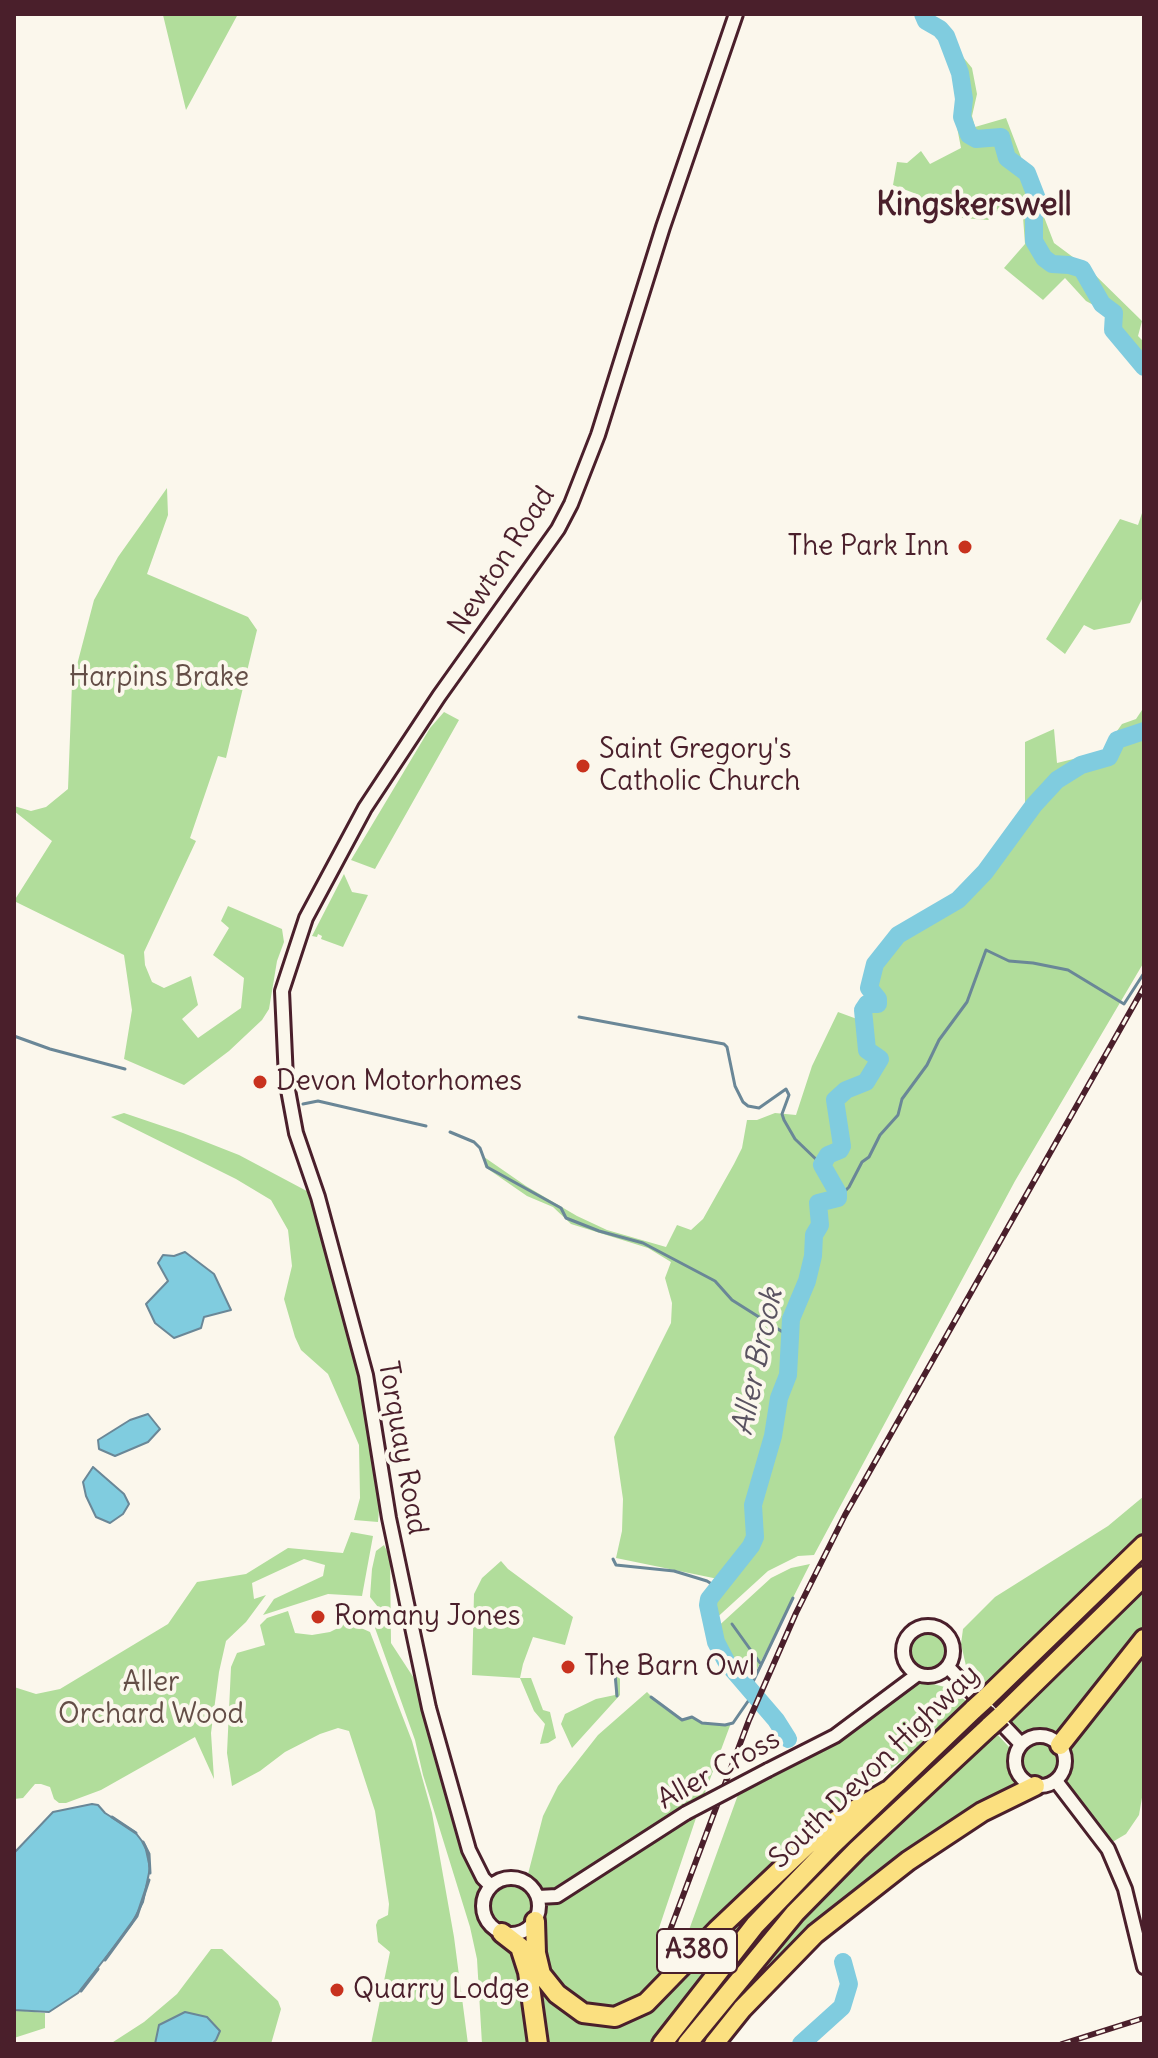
<!DOCTYPE html>
<html>
<head>
<meta charset="utf-8">
<style>
	body { margin:0 }
	#map { position:relative; width:1158px; height:2058px; overflow:hidden; background:#fbf7ec; font-family:Delius,sans-serif }
	canvas { display:block }
	.frame { position:absolute; inset:0; border:16px solid #4a1f2b; pointer-events:none }
</style>
</head>
<body>
<div id="map">
<canvas width="1158" height="2058"></canvas>
<div class="frame"></div>
</div>
<script>
const c = document.querySelector('canvas').getContext('2d');
c.lineJoin = 'round';
function fillPath(path, color) {
  c.fillStyle = color;
  c.fill(path, 'evenodd');
}
function poly(rows) {
  const path = new Path2D();
  for (const r of rows) {
    if (r.length === 3) {
      path.moveTo(r[0] + r[2], r[1]);
      path.arc(r[0], r[1], r[2], 0, 2 * Math.PI);
      continue;
    }
    path.moveTo(r[0], r[1]);
    for (let i = 2; i < r.length; i += 2) path.lineTo(r[i], r[i + 1]);
  }
  return path;
}
function stroke(path, color, width, dash) {
  c.strokeStyle = color;
  c.lineWidth = width;
  c.lineCap = dash ? 'butt' : 'round';
  c.setLineDash(dash || []);
  c.stroke(path);
}
function write(font, color, halo, rows, align = 'center') {
  c.font = font + ' Delius,sans-serif';
  c.lineWidth = 8;
  c.setLineDash([]);
  c.textBaseline = 'middle';
  c.strokeStyle = halo;
  c.fillStyle = color;
  for (const [text, x, y, turn = 0] of rows) {
    c.save();
    c.translate(x, y);
    c.rotate((+turn || 0) * Math.PI / 180);
    c.textAlign = isNaN(turn) ? turn : align;
    if (halo) c.strokeText(text, 0, 0);
    c.fillText(text, 0, 0);
    c.restore();
  }
}
const green = poly([
	[163,14,238,14,186,110,163,15],
	[940,29,972,68,977,94,972,116,975,127,1006,118,1054,243,1089,269,1142,321,1138,336,1144,342,1144,364,1141,370,1105,331,1110,314,1086,301,1065,278,1043,300,1004,268,1025,244,1023,217,1001,208,988,220,962,218,958,213,934,213,919,195,893,185,897,162,907,163,921,151,930,164,961,148,956,122,959,87],
	[167,488,168,515,147,574,248,617,257,630,226,758,218,756,190,838,196,841,144,952,145,965,152,982,164,988,191,976,198,1005,182,1019,198,1038,241,1008,244,978,213,955,229,928,221,921,228,906,282,929,284,942,277,961,269,1009,262,1020,229,1051,184,1085,124,1059,132,1010,124,955,14,901,52,841,14,811,14,806,31,811,46,807,68,789,72,684,94,600,118,557],
	[1144,507,1144,595,1130,623,1094,630,1084,625,1065,654,1046,639,1120,519,1138,525],
	[1144,707,1144,962,1015,1181,814,1555,798,1556,768,1571,711,1623,709,1599,723,1580,616,1558,622,1531,623,1499,614,1437,671,1323,672,1303,665,1278,671,1262,648,1248,571,1224,553,1207,527,1196,485,1167,484,1157,526,1186,577,1216,607,1230,666,1247,677,1225,691,1230,703,1219,734,1164,742,1148,747,1120,757,1120,775,1113,796,1115,812,1066,838,1012,857,1019,871,993,878,953,908,931,949,911,977,885,1025,818,1025,742,1054,729,1057,763,1102,752,1122,724,1136,719],
	[444,712,459,720,375,869,351,860,430,728],
	[344,874,352,892,368,895,343,947,321,939,322,936,318,934,317,937,312,936],
	[124,1113,183,1133,239,1155,318,1197,360,1348,380,1497,378,1522,354,1520,360,1498,359,1445,328,1374,301,1350,295,1337,284,1299,292,1266,288,1230,271,1200,236,1179,111,1117],
	[1144,1496,1144,1534,981,1694,974,1686,966,1666,961,1644,963,1629,995,1597,1108,1526],
	[351,1532,373,1536,362,1596,328,1594,263,1615,274,1599,323,1576,325,1565,304,1559,252,1583,254,1599,266,1595,246,1622,226,1641,219,1672,211,1733,214,1779,195,1737,101,1790,66,1803,59,1803,54,1799,50,1787,41,1784,35,1784,23,1798,14,1799,14,1687,36,1694,60,1689,168,1624,197,1582,246,1574,288,1548,343,1553],
	[384,1545,390,1557,391,1643,421,1689,466,1852,482,1893,481,1912,492,1930,517,1949,534,2044,482,2044,477,1959,470,1927,423,1775,415,1740,375,1628,378,1607,370,1597,372,1569,376,1551],
	[1144,1555,1144,1573,999,1713,991,1704,1117,1585],
	[501,1561,508,1569,573,1617,565,1645,533,1637,523,1664,520,1678,531,1678,543,1710,550,1712,556,1738,548,1743,540,1744,545,1724,534,1711,520,1678,472,1675,474,1594,482,1578],
	[810,1564,748,1687,727,1663,713,1631,771,1578,791,1568],
	[1144,1589,1144,1632,1059,1736,1046,1731,1024,1732,1013,1728,1009,1724],
	[288,1611,295,1633,312,1635,330,1632,338,1628,343,1620,370,1632,412,1741,432,1813,454,1937,468,2044,371,2044,390,1952,378,1942,376,1925,378,1920,388,1915,389,1904,375,1811,349,1731,338,1728,320,1734,285,1752,260,1771,232,1786,227,1753,231,1667,237,1653,265,1645,260,1625,267,1618],
	[928,1652,22],
	[1144,1651,1144,1786,1139,1815,1126,1834,1109,1844,1064,1785,1070,1760,1066,1744],
	[609,1655,620,1679,620,1695,572,1748,561,1724,565,1714,596,1699,615,1695,616,1680],
	[925,1682,949,1688,970,1704,951,1724,822,1820,643,1998,616,2012,584,2008,546,1970,540,1921,545,1902,697,1815,656,1937,671,1942,685,1941,739,1792,838,1741,919,1683],
	[647,1692,661,1706,682,1720,690,1717,702,1723,725,1725,731,1723,703,1798,556,1892,540,1892,527,1878,543,1816,558,1786,598,1735],
	[981,1715,987,1723,681,2044,668,2044,757,1929,857,1829],
	[997,1734,1009,1747,1016,1777,1028,1786,907,1857,710,2044,697,2044,800,1917,862,1856],
	[1040,1760,20],
	[829,1840,656,2044,542,2044,511,1937,522,1935,532,1930,555,1997,616,2021,813,1844],
	[511,1906,25],
	[211,1949,222,1949,278,2001,281,2009,271,2044,110,2044,144,2022,177,1994],
	[14,2010,45,2013,45,2028,14,2038]
]);
const water = poly([
	[185,1252,214,1274,231,1310,204,1317,201,1328,174,1338,155,1323,146,1304,168,1281,158,1263,163,1255,174,1256,185,1252],
	[148,1414,160,1429,148,1442,115,1456,99,1449,98,1440,130,1420,148,1414],
	[93,1467,124,1494,129,1504,123,1514,110,1523,96,1517,86,1496,83,1482,93,1467],
	[92,1804,98,1805,105,1813,135,1832,145,1845,150,1868,143,1902,131,1925,78,1993,49,2012,14,2010,14,1853,53,1812,92,1804],
	[185,2012,207,2017,220,2031,216,2040,212,2044,155,2044,159,2025,185,2012]
]);
const stream = poly([
	[579,1017,724,1044,727,1047,735,1086,743,1102,748,1106,759,1108,786,1089,789,1095,782,1114,784,1120,795,1139,822,1165],
	[14,1036,50,1049,125,1069],
	[303,1104,318,1101,426,1126],
	[450,1132,474,1142,480,1148,487,1167,561,1208,566,1218,599,1231,643,1243,715,1281,732,1300,789,1336],
	[838,1198,849,1187,862,1162,869,1157,880,1135,898,1115,902,1099,927,1065,939,1040,967,1002,986,950,1009,961,1033,963,1068,970,1124,1004,1144,973],
	[613,1559,616,1565,674,1571,707,1581,718,1588],
	[732,1624,760,1663],
	[615,1674,617,1696],
	[750,1688,793,1598],
	[651,1697,682,1720,692,1717,702,1723,725,1725,733,1723,753,1694],
	[112,1817,136,1833],
	[143,1842,149,1854,150,1873],
	[105,1960,137,1916,149,1880],
	[81,1991,98,1969]
]);
const river = poly([
	[923,14,926,21,940,29,946,36,960,73,964,99,962,117,969,135,976,139,1001,137,1007,158,1027,173,1039,204,1034,213,1034,241,1044,258,1052,264,1069,265,1082,269,1102,304,1114,313,1113,330,1144,367],
	[788,1739,776,1720,727,1663,716,1642,708,1605,709,1599,751,1546,755,1537,753,1505,773,1436,779,1398,788,1375,791,1319,807,1281,813,1256,814,1235,820,1225,818,1203,838,1198,838,1193,822,1165,828,1155,840,1150,842,1146,835,1100,846,1090,866,1082,880,1059,867,1050,863,1010,867,1004,878,1004,878,999,869,988,875,964,898,935,958,900,985,872,1034,805,1057,780,1081,765,1109,757,1117,740,1144,731],
	[801,2044,842,2007,849,1984,843,1962]
]);
const minor = poly([
	[928,1651,25],
	[948,1667,1021,1744],
	[1040,1761,25],
	[768,1770,835,1736,918,1674],
	[1056,1781,1108,1849,1125,1889,1144,1967],
	[511,1906,28],
	[491,1886,483,1878,469,1850,429,1708,389,1518,366,1375,318,1197,296,1133,286,1079,282,991,306,918,365,808,439,696,558,529,571,504,598,435,663,227,736,14],
	[538,1897,557,1896,686,1813]
]);
const highway = poly([
	[985,1699,1144,1545],
	[1001,1716,1144,1576],
	[1060,1745,1144,1639],
	[535,1921,536,1953,541,1974,557,1994,583,2013,615,2017,646,2003,717,1930,827,1826,887,1791],
	[502,1933,520,1947,528,1972,538,2044],
	[662,2044,755,1925,831,1846,974,1709],
	[687,2044,795,1913,857,1850,990,1726],
	[714,2044,742,2009,815,1934,908,1861,982,1812,1035,1786]
]);
const rail = poly([
	[666,1941,749,1720,796,1613,845,1515,1144,987],
	[1062,2044,1144,2018]
]);
const minorBridge = poly([
	[686,1813,768,1770]
]);
const highwayBridge = poly([
	[974,1709,985,1699],
	[990,1726,1001,1716]
]);
const markers = [
	[965,547,8,"#c8321e"],
	[583,766,8,"#c8321e"],
	[260,1082,8,"#c8321e"],
	[318,1617,8,"#c8321e"],
	[568,1667,8,"#c8321e"],
	[337,1990,8,"#c8321e"]
];
const shields = [
	[697,1951,80]
];
const shieldNames = [
	["A380",697,1951]
];
const poiNames = [
	["The Park Inn",949,547,"right"],
	["Saint Gregory's",599,750],
	["Catholic Church",599,782],
	["Devon Motorhomes",276,1082],
	["Romany Jones",334,1617],
	["The Barn Owl",584,1667],
	["Quarry Lodge",353,1990]
];
const streetNames = [
	["Newton Road",502,561,-57],
	["Torquay Road",402,1448,80],
	["South Devon Highway",875,1767,-44],
	["Aller Cross",719,1770,-29]
];
const parkNames = [
	["Harpins Brake",159,678],
	["Aller",151,1683],
	["Orchard Wood",151,1715]
];
const waterNames = [
	["Aller Brook",758,1362,-78]
];
const quarterNames = [
	["Kingskerswell",974,206]
];
fillPath(green, '#b1dd9b');
fillPath(water, '#80ccdf');
stroke(water, '#6a8797', 2);
stroke(stream, '#6a8797', 3);
stroke(river, '#80ccdf', 18);
stroke(minor, '#4a1f2b', 18);
stroke(highway, '#4a1f2b', 24);
stroke(minor, '#fbf7ec', 12);
stroke(highway, '#fbe080', 18);
stroke(rail, '#4a1f2b', 6);
stroke(rail, '#fbf7ec', 3, [9]);
stroke(minorBridge, '#4a1f2b', 18, []);
stroke(highwayBridge, '#4a1f2b', 24, []);
stroke(minorBridge, '#fbf7ec', 12);
stroke(highwayBridge, '#fbe080', 18);
for (const [x, y, r, color] of markers) {
  const dot = new Path2D();
  dot.arc(x, y, r, 0, 2 * Math.PI);
  c.fillStyle = color;
  c.fill(dot);
  stroke(dot, '#fbf7ec', 3);
}
for (const [x, y, w] of shields) {
  const box = new Path2D();
  box.roundRect(x - w / 2, y - 22, w, 44, 6);
  c.fillStyle = '#fbf7ec';
  c.fill(box);
  stroke(box, '#4a1f2b', 2);
}
write('bold 26px', '#4a1f2b', null, shieldNames);
write('28px', '#4a1f2b', '#fbf7ec', poiNames, 'left');
write('28px', '#4a1f2b', '#fbf7ec', streetNames);
write('28px', '#644e47', '#fbf7ec', parkNames);
write('italic 30px', '#5a5361', '#fbf7ec', waterNames);
write('bold 32px', '#4a1f2b', '#fbf7ec', quarterNames);
</script>
</body>
</html>
